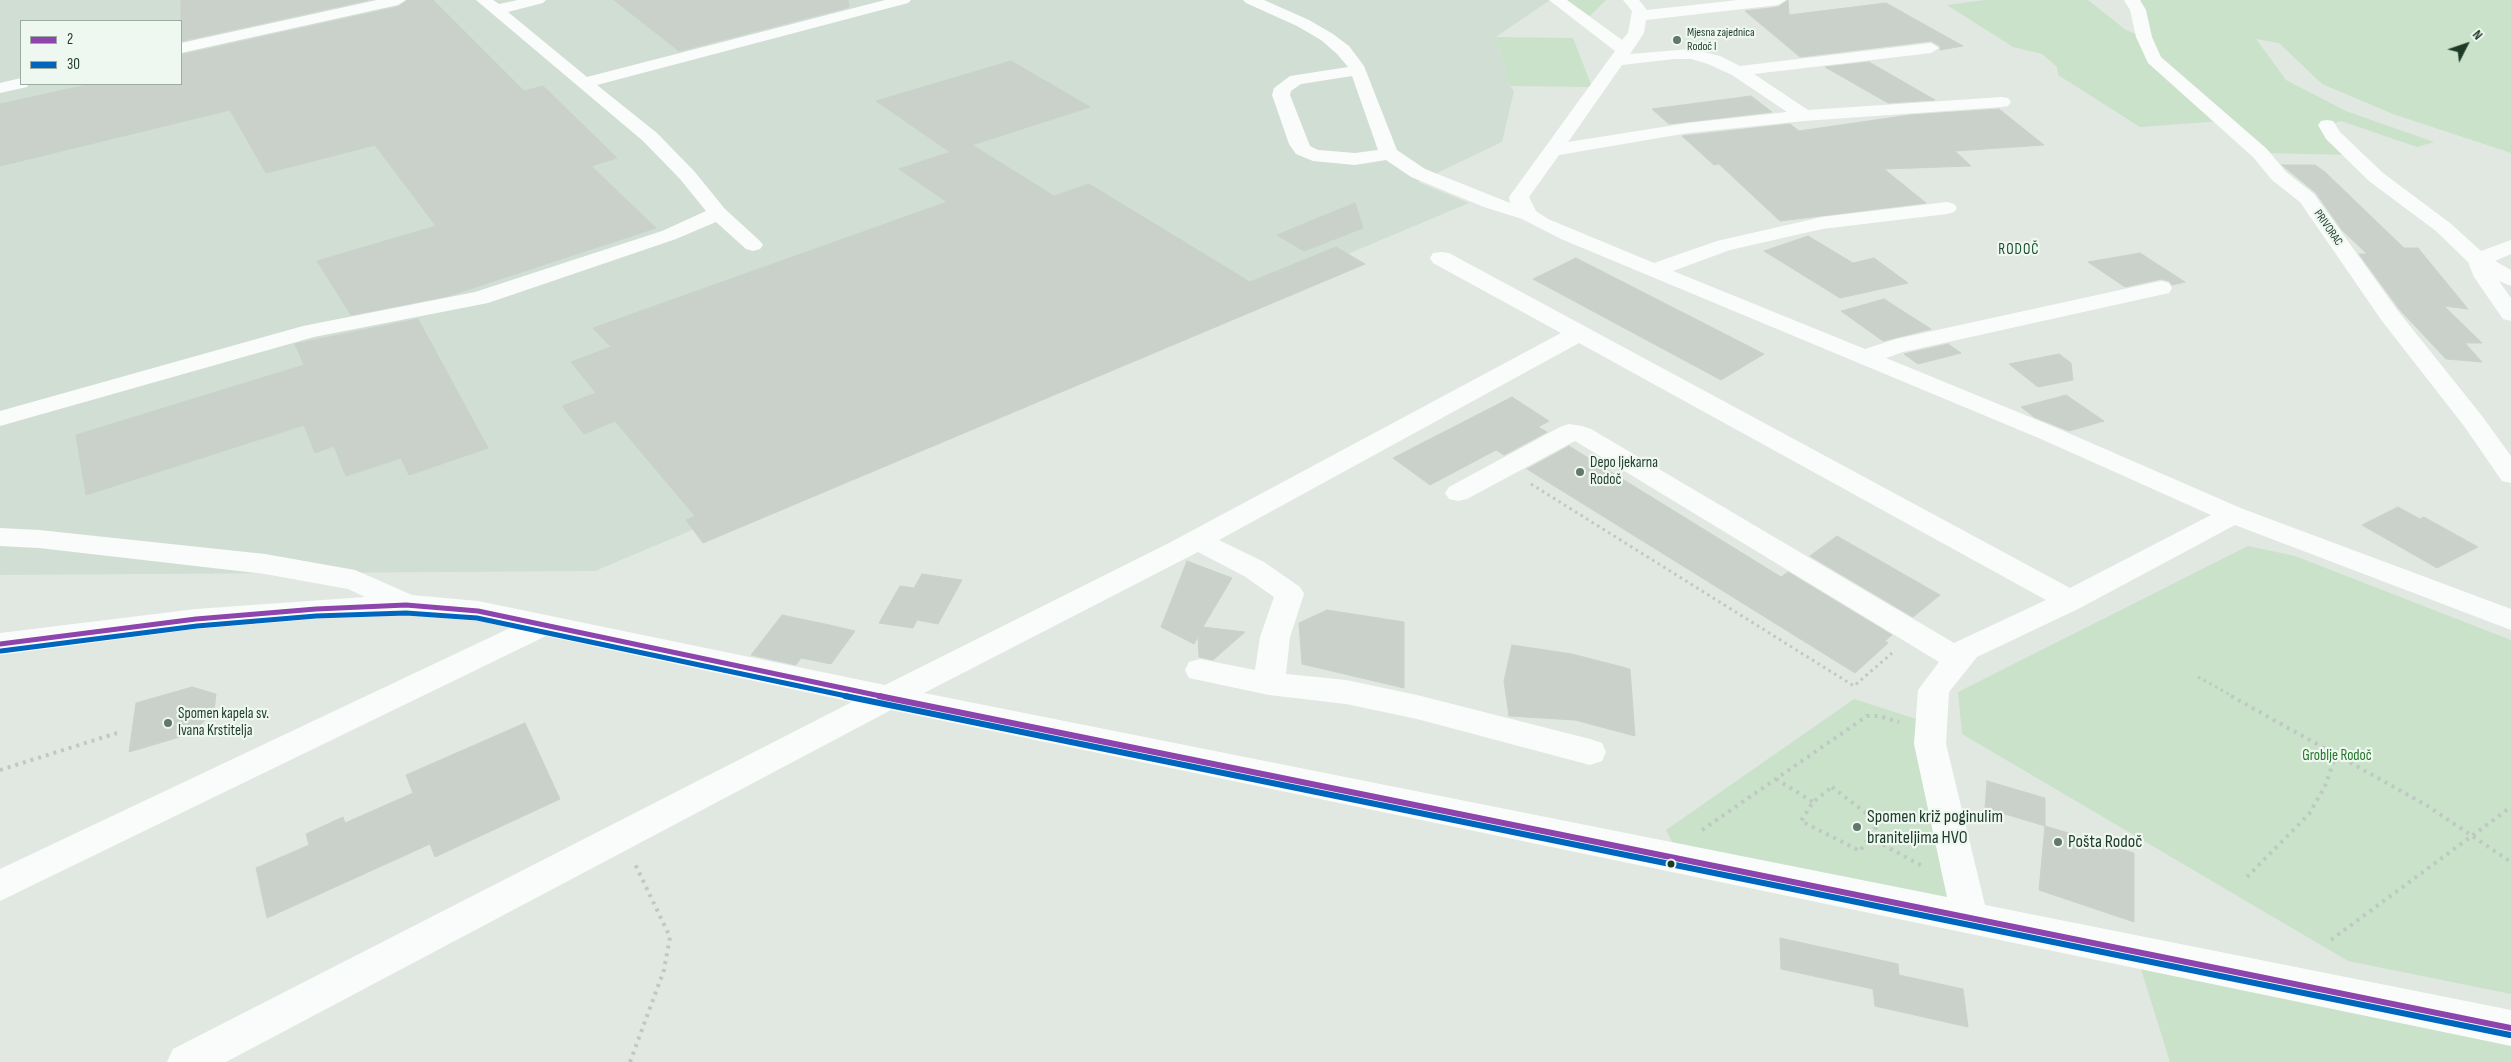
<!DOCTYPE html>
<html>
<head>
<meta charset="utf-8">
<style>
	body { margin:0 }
	#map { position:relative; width:2511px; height:1062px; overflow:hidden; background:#e1e8e2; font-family:"Sofia Sans Condensed",sans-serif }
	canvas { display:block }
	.legend { position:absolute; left:20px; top:20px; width:162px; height:65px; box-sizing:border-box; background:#eef7f0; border:1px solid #9baca0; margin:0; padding:6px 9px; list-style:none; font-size:15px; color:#1e3b29 }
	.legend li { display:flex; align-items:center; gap:10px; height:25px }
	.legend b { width:25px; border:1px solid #9baca0 }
	.north { position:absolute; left:2441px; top:20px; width:50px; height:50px; -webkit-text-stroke:4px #eef7f0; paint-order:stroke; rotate:49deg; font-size:14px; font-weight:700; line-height:20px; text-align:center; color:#1e3b29 }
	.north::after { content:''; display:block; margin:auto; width:18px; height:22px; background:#1e3b29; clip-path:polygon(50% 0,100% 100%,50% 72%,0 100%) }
</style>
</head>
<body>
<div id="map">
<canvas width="2511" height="1062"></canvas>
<ul class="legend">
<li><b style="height:6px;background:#8e44ad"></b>2</li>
<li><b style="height:6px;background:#0065bd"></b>30</li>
</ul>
<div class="north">N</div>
</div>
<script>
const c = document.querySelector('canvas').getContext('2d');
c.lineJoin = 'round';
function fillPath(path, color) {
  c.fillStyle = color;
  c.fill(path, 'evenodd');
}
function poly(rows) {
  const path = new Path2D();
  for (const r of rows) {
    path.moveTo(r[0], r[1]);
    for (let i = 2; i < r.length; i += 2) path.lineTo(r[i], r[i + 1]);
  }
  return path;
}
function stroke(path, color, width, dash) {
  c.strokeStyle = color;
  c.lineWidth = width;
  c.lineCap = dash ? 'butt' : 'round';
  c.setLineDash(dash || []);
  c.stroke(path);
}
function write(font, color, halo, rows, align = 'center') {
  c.font = font + ' "Sofia Sans Condensed",sans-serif';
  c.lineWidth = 4.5;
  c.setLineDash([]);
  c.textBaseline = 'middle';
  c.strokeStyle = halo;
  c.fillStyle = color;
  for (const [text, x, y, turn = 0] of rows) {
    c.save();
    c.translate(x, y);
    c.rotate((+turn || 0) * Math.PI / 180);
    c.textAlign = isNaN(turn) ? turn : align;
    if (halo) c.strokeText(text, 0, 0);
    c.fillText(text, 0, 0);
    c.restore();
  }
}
const built = poly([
	[0,0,1550,0,1496,37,1510,86,1514,91,1502,142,1418,182,1469,203,595,571,0,575],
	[21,21,181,21,181,84,21,84]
]);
const green = poly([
	[1564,0,1606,0,1590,16],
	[1985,0,2088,0,2126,30,2143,37,2132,0,2511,0,2511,153,2393,114,2322,84,2279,43,2256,39,2286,80,2346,111,2434,142,2417,147,2341,121,2327,125,2352,155,2260,153,2222,121,2140,127,2058,75,2057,67,2042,54,2013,47,1947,5],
	[1496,37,1573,38,1592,87,1510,86],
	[2248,546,2295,556,2511,640,2511,994,2348,961,1962,734,1958,692],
	[1854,699,1932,724,1969,916,1680,858,1666,830],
	[2135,950,2511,1028,2511,1062,2170,1062]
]);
const building = poly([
	[181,0,368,0,181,41,181,0],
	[408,0,433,0,524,91,543,86,617,158,591,166,656,228,448,296,351,315,317,261,436,226,375,145,266,173,230,110,0,166,0,104,91,84,181,84,181,55,398,7,408,0],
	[614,0,848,0,849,7,679,51,614,0],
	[1788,0,1789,15,1886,3,1963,46,1940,50,1940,46,1931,41,1800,57,1745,11,1778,7,1788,0],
	[1011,61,1090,107,950,152,876,101,1011,61],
	[1869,62,1935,100,1888,103,1825,67,1869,62],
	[1751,96,1772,112,1669,124,1652,109,1751,96],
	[1999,109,2044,145,1955,151,1971,166,1884,169,1926,203,1780,221,1719,164,1714,165,1682,136,1790,124,1799,131,1910,115,1999,109],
	[972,145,1054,196,1089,184,1250,282,1336,247,1365,264,703,543,686,520,695,516,615,421,584,434,562,406,596,393,571,362,611,347,593,328,947,202,899,169,972,145],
	[2282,165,2315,165,2325,172,2404,248,2418,248,2468,309,2444,306,2482,343,2465,343,2482,362,2446,359,2400,310,2359,254,2367,254,2342,230,2316,193,2282,165],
	[1355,203,1363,228,1304,251,1277,235,1355,203],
	[1808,236,1853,263,1874,258,1908,283,1840,298,1764,251,1808,236],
	[2140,253,2185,282,2172,285,2169,281,2161,279,2125,287,2088,262,2140,253],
	[1576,258,1764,354,1721,380,1533,279,1576,258],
	[1884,299,1931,329,1883,341,1841,311,1884,299],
	[418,319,488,448,409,475,401,458,346,476,334,446,315,453,304,425,86,495,76,435,304,365,295,344,418,319],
	[1948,344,1961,353,1918,364,1904,354,1948,344],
	[2059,354,2071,363,2073,380,2038,387,2009,364,2059,354],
	[2066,395,2104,421,2069,431,2034,417,2021,407,2066,395],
	[1512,397,1549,421,1538,427,1547,432,1504,455,1496,450,1430,485,1393,458,1512,397],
	[1569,446,1781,577,1788,572,1892,635,1885,641,1888,643,1855,673,1527,469,1569,446],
	[2398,507,2420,519,2424,517,2478,547,2437,568,2362,525,2398,507],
	[1837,536,1940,595,1913,617,1810,556,1837,536],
	[1187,561,1232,578,1203,627,1245,632,1213,660,1199,657,1198,637,1194,644,1161,627,1187,561],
	[922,574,962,580,938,624,917,620,913,628,879,623,900,586,914,588,922,574],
	[1327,610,1404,622,1404,688,1302,664,1299,623,1327,610],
	[782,615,834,626,855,631,831,664,801,658,796,665,751,655,782,615],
	[1512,645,1572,654,1630,669,1635,736,1575,720,1509,716,1504,681,1512,645],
	[192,687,216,694,214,712,190,734,129,752,136,703,192,687],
	[525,723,560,799,435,857,430,844,267,918,256,868,309,845,306,834,343,817,345,823,413,793,406,775,525,723],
	[1987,781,2045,798,2045,826,1985,808,1987,781],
	[2045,826,2134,853,2134,922,2039,890,2045,826],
	[1780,938,1898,964,1899,975,1963,989,1968,1027,1875,1006,1873,989,1781,969,1780,938]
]);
const pathFar1 = poly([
	[1531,484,1854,686,1892,653],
	[2198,677,2234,697]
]);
const path = poly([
	[2231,696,2426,805,2511,862],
	[0,770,117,733],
	[1776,779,1813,802],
	[1832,787,1879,823,1860,851,1801,821,1813,802,1832,787],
	[1702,830,1867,716,1879,716,1899,722],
	[1869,837,1924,867],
	[2247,877,2309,814,2325,786,2336,755],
	[2331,940,2511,807],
	[630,1062,664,970,670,937,635,864]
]);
const minor = poly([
	[377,0,406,0,398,5,181,53,181,43,377,0],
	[476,0,493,0,499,4,518,0,546,0,543,3,508,12,587,77,885,0,911,0,908,3,597,85,657,133,694,171,725,209,760,241,763,245,760,249,753,251,746,249,716,222,676,239,488,303,314,337,0,426,0,411,303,326,475,292,662,231,706,211,680,179,643,141,476,0],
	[1243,0,1264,0,1309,20,1333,34,1349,46,1364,66,1397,150,1425,169,1510,203,1509,197,1615,51,1549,0,1567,0,1622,40,1628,33,1632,11,1623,0,1639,0,1647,10,1738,0,1786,0,1778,5,1646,20,1644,33,1630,54,1691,49,1720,56,1740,66,1931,43,1939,48,1931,53,1754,74,1808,110,2002,97,2008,98,2011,102,2008,106,2002,107,1804,121,1688,133,1559,155,1529,197,1536,211,1548,219,1654,263,1717,241,1822,217,1947,202,1954,204,1957,208,1954,212,1947,214,1822,229,1730,250,1673,271,1865,349,1896,339,2161,281,2169,283,2172,288,2169,293,1903,352,1886,358,2059,429,2243,509,2511,609,2511,630,2235,525,2080,608,1977,657,1949,692,1946,744,1985,905,2511,1010,2511,1046,891,710,226,1062,167,1062,173,1049,852,702,546,636,0,901,0,869,510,628,478,621,406,615,316,619,196,629,0,655,0,633,196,609,365,597,348,589,265,574,39,548,0,546,0,528,39,530,265,554,355,570,412,595,478,601,885,685,1169,543,1561,333,1433,263,1430,258,1433,253,1441,252,1449,253,2070,588,2211,515,2041,439,1561,239,1522,219,1484,207,1411,177,1386,160,1355,165,1313,161,1296,154,1289,144,1272,95,1274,88,1290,76,1348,67,1337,54,1321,40,1297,26,1246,3,1243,0],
	[1674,59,1691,59,1708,64,1732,75,1787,112,1688,123,1568,142,1622,65,1674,59],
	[1352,76,1378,150,1355,153,1318,150,1310,146,1290,95,1291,91,1301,84,1352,76],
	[1579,343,2046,600,1954,643,1591,429,1582,426,1569,424,1560,427,1449,487,1445,493,1449,499,1458,501,1467,499,1575,441,1939,662,1918,690,1914,744,1947,897,924,693,1198,552,1244,576,1274,597,1260,637,1255,670,1200,659,1189,662,1185,670,1189,678,1269,695,1346,704,1417,719,1590,765,1602,761,1606,752,1602,743,1590,739,1417,695,1346,680,1286,674,1290,637,1304,594,1300,587,1264,562,1219,540,1579,343],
	[2124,0,2140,0,2146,10,2152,37,2161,57,2267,149,2286,172,2314,194,2398,311,2482,416,2511,456,2511,483,2502,481,2464,426,2382,321,2300,202,2272,180,2253,157,2148,63,2136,37,2130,10,2124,0],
	[21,78,21,84,29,84,27,87,0,93,0,83,21,78],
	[2327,120,2333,121,2340,132,2383,173,2450,223,2481,251,2511,240,2511,254,2495,261,2511,270,2511,286,2499,281,2511,298,2511,321,2503,319,2474,277,2468,262,2436,231,2369,181,2326,139,2318,125,2321,121,2327,120]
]);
const bus1Far1 = poly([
	[0,644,196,619,316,609,406,605,478,611,885,697]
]);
const bus1 = poly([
	[879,696,2511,1028]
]);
const bus2Far1 = poly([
	[1,651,197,626,316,616,406,613,477,618,851,697]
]);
const bus2 = poly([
	[845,696,2510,1035]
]);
const markers = [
	[1677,40,5,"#62786a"],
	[1580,472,5,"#62786a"],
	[168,723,5,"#62786a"],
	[1857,827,5,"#62786a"],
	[2058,842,5,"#62786a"],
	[1671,864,4.5,"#1e3b29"]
];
const farPoinames = [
	["Mjesna zajednica",1687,33],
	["Rodoč I",1687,47]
];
const farStreetnames = [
	["PRIVORAC",2328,228,55]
];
const farQuarternames = [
	["RODOČ",2019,250]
];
const poiNames = [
	["Depo ljekarna",1590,463],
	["Rodoč",1590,480],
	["Spomen kapela sv.",178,714],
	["Ivana Krstitelja",178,731]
];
const parkNames = [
	["Groblje Rodoč",2337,756]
];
const nearPoinames = [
	["Spomen križ poginulim",1867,817],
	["braniteljima HVO",1867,838],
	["Pošta Rodoč",2068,842]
];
fillPath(built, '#d1ded4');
fillPath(green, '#cae2c9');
fillPath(building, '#cad1cb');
stroke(building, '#cad1cb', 1);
stroke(pathFar1, '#bfc8c2', 3, [2.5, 4]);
stroke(path, '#bfc8c2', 4, [3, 5]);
fillPath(minor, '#fafcfb');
stroke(bus1Far1, '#8e44ad', 5);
stroke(bus1, '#8e44ad', 6);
stroke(bus2Far1, '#0065bd', 5);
stroke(bus2, '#0065bd', 6);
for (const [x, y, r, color] of markers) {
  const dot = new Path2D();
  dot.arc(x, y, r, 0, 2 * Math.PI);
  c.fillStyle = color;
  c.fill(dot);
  stroke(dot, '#eef7f0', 2);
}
write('12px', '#1e3b29', '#eef7f0', farPoinames, 'left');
write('12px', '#1e3b29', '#eef7f0', farStreetnames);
c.letterSpacing = '1px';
write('15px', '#194f2f', '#eef7f0', farQuarternames);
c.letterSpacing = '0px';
write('15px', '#1e3b29', '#eef7f0', poiNames, 'left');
write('15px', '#267529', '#eef7f0', parkNames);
write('18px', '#1e3b29', '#eef7f0', nearPoinames, 'left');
</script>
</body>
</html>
